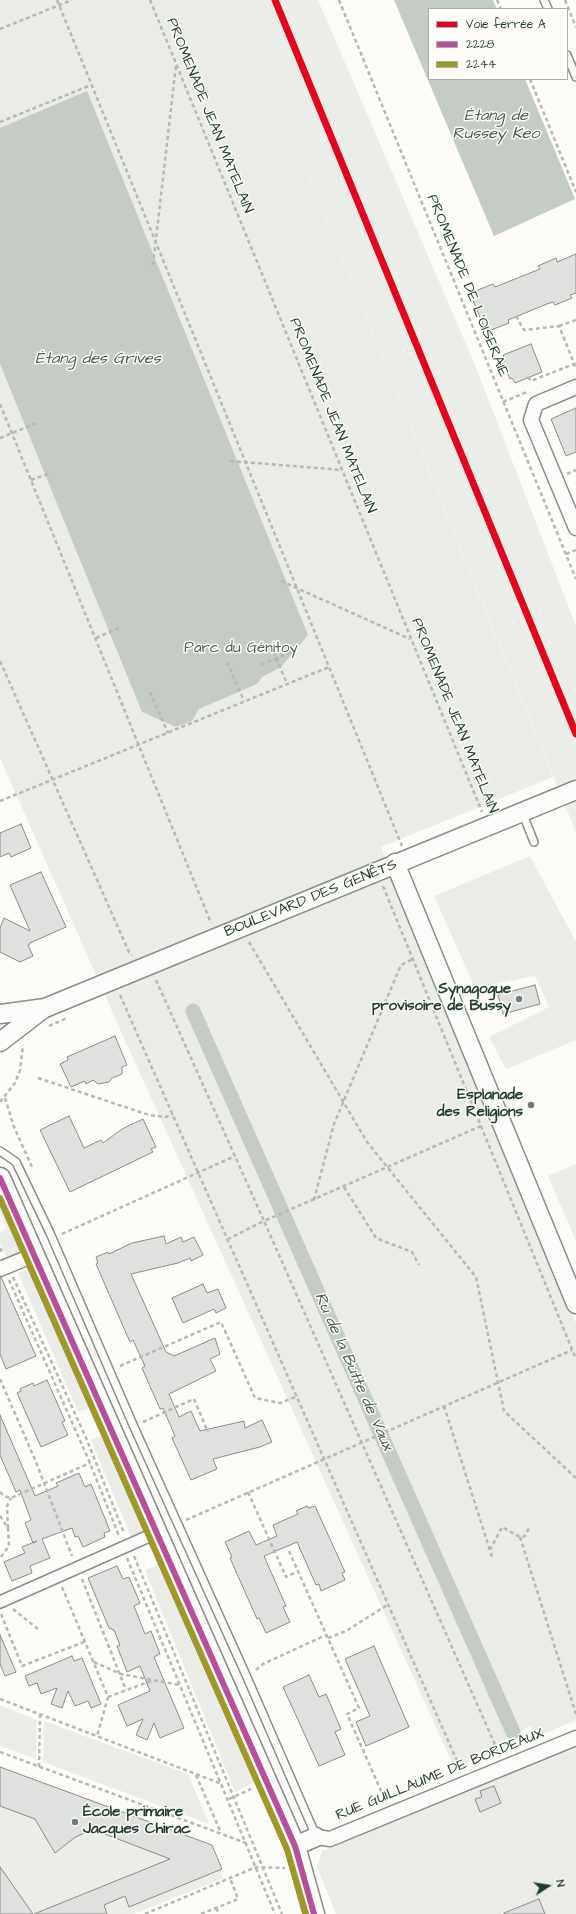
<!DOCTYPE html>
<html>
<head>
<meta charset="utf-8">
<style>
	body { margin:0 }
	#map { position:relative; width:576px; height:1914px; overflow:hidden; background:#fcfbf8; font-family:"Architects Daughter",sans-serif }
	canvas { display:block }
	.legend { position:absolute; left:428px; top:8px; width:140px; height:72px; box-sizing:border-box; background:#fdfcf7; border:1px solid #a4b0a9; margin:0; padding:5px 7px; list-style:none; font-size:12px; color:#1f3d34 }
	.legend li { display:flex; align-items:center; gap:8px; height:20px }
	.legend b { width:20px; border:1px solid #a4b0a9 }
	.north { position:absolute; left:528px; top:1866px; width:40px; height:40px; -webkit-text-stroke:3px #fdfcf7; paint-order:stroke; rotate:78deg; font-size:11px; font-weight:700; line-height:16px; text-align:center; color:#1f3d34 }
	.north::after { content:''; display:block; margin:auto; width:14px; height:18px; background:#1f3d34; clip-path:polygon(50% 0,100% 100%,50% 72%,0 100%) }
</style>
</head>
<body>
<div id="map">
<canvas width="576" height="1914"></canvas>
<ul class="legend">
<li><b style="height:5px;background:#e3051c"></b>Voie ferrée A</li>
<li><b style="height:5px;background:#b94e9a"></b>2228</li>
<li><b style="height:5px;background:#9f9825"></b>2244</li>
</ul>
<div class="north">N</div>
</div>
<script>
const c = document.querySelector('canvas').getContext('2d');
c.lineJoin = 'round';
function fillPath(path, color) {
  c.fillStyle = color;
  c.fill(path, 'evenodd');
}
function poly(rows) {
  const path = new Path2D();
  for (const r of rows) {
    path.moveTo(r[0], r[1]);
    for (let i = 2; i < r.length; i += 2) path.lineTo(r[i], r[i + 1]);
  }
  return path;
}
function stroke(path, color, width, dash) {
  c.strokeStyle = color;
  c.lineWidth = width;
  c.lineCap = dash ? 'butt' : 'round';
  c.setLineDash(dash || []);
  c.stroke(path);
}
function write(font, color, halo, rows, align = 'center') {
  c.font = font + ' "Architects Daughter",sans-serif';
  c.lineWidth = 3;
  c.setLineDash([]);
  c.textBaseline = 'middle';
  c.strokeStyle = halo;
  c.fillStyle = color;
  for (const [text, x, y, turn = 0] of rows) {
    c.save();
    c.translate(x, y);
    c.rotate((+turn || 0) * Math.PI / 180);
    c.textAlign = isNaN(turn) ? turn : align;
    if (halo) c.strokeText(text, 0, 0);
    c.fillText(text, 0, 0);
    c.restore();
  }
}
const built = poly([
	[237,0,318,0,475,365,576,626,576,832],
	[0,1767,212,1845,223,1878,134,1914,0,1914]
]);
const green = poly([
	[0,0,237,0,553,777,381,847,576,1323,576,1720,537,1737,531,1726,455,1769,119,1027,0,758],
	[530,856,576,942,576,1040,506,1069,489,1037,549,1007,535,976,475,988,434,896],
	[576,1164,576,1241,548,1176],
	[0,1201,22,1251,7,1259,0,1243,0,1232,7,1229,0,1212],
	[29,1267,91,1407,78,1412,18,1273],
	[103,1435,147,1531,131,1537,91,1440],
	[161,1564,257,1781,235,1792,145,1570],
	[0,1705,37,1720,36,1759,0,1746],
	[44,1721,188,1774,209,1824,43,1762],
	[576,1748,576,1914,336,1914,317,1867,322,1851]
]);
const water = poly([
	[394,0,493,0,497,9,429,9,429,79,525,79,575,199,494,236],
	[87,91,308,635,281,667,262,677,257,684,199,709,192,721,176,727,142,712,0,364,0,128]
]);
const canal = poly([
	[193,1011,513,1732]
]);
const building = poly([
	[576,254,576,293,570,295,572,298,555,305,553,302,547,304,508,320,509,323,486,332,470,293,493,284,495,287,540,269,538,266,556,258,557,262,576,254],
	[531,344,542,372,515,383,512,378,510,379,502,362,505,361,503,355,531,344],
	[576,408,576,452,566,456,551,419,576,408],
	[21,824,31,848,11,857,9,853,0,857,0,833,21,824],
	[41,872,66,927,30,943,30,944,28,945,33,956,20,962,0,952,0,928,4,918,30,931,10,885,41,872],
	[535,985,540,1004,503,1014,498,995,535,985],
	[115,1036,127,1065,122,1067,122,1074,112,1078,109,1082,98,1084,93,1080,86,1084,85,1081,71,1087,60,1064,68,1060,67,1057,115,1036],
	[69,1116,84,1148,101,1140,103,1143,122,1129,143,1119,156,1147,151,1149,153,1152,70,1192,40,1130,69,1116],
	[164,1236,166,1244,181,1237,183,1242,194,1237,203,1255,191,1261,190,1258,178,1263,131,1274,166,1352,174,1356,215,1338,220,1354,210,1359,216,1371,169,1394,179,1417,191,1411,200,1431,244,1421,245,1428,262,1420,272,1442,260,1447,213,1459,217,1469,191,1480,172,1438,175,1436,163,1408,160,1409,142,1368,145,1366,133,1340,130,1342,96,1264,98,1263,96,1257,108,1252,109,1254,132,1243,164,1236],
	[0,1277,1,1277,36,1356,6,1369,0,1354,0,1277],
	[203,1284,207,1293,218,1289,226,1308,216,1313,214,1309,183,1323,172,1298,203,1284],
	[47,1380,65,1421,62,1422,68,1435,41,1447,17,1393,21,1391,20,1389,33,1383,34,1386,47,1380],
	[0,1415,35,1496,58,1486,56,1483,79,1473,85,1487,91,1484,110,1531,104,1533,105,1537,83,1547,78,1536,75,1537,72,1528,42,1539,50,1558,30,1566,32,1573,12,1581,4,1562,25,1553,22,1547,37,1541,33,1543,25,1523,31,1520,20,1490,16,1492,0,1455,0,1415],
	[307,1506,308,1508,315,1506,345,1572,342,1573,345,1580,321,1591,319,1584,316,1585,297,1542,264,1556,286,1606,283,1607,290,1622,266,1633,259,1618,257,1619,230,1558,232,1557,225,1542,249,1531,256,1545,277,1536,273,1525,298,1514,296,1511,307,1506],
	[117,1566,123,1579,129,1577,140,1603,134,1606,145,1634,151,1631,160,1654,154,1657,184,1728,160,1738,154,1723,147,1740,136,1735,143,1719,127,1726,118,1705,150,1691,140,1666,127,1672,117,1646,120,1645,114,1630,109,1628,88,1578,117,1566],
	[0,1635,16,1672,5,1676,0,1664,0,1635],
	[374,1646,409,1727,366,1746,356,1722,370,1716,345,1659,374,1646],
	[72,1656,74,1661,82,1658,101,1704,91,1708,88,1701,75,1706,68,1691,62,1708,51,1704,57,1688,41,1694,37,1683,29,1686,25,1676,72,1656],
	[309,1675,319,1697,326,1694,341,1729,335,1732,345,1755,319,1766,283,1687,309,1675],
	[0,1767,212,1845,222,1869,129,1907,125,1896,104,1905,107,1914,34,1914,170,1859,92,1829,74,1838,55,1853,35,1819,0,1806,0,1767],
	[494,1786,501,1803,480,1812,475,1799,482,1797,480,1791,494,1786],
	[0,1867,33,1914,0,1914,0,1867],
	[539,1899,545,1914,504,1914,504,1913,539,1899]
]);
const path = poly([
	[57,0,402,846],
	[150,0,482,812],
	[339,0,576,579],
	[497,0,501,9],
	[565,0,576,27],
	[0,29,72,0],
	[530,79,576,192],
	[0,122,91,85],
	[153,265,176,65],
	[516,316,524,330,559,326,576,368],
	[559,326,576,320],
	[528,377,531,381,574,364],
	[503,402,527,392],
	[0,404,211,923],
	[0,438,37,423],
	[230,461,342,470],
	[567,474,576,470],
	[31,480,48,474],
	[566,554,576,550],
	[281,581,410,639],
	[96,638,121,627],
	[271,645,287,684],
	[0,661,129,952,132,955],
	[227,662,244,701],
	[261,665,291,652],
	[150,692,168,733],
	[0,801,329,667],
	[383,886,576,1359],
	[249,942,367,1142,476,1277,504,1411,576,1478],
	[156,980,264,1221,228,1239],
	[120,995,461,1770],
	[49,1026,67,1018],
	[38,1078,149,1115,166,1117,173,1114],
	[5,1098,14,1127,32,1167],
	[0,1102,15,1083,20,1070,23,1045],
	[481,1126,264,1221,500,1756],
	[344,1187,376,1238,412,1252,419,1265],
	[314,1200,334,1124,401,965,413,959],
	[62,1234,235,1156],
	[0,1248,3,1254],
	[13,1277,87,1440,124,1533],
	[9,1280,90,1463,119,1536],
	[120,1366,221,1322,255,1398,280,1403,298,1396],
	[0,1379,36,1462,72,1556],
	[444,1406,492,1557],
	[143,1422,194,1399,208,1432],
	[0,1492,4,1496,11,1498,90,1463],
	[248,1492,286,1577,298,1571],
	[0,1516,8,1528,9,1546,0,1558],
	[186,1520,572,1350],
	[8,1528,7,1506,11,1498],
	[520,1537,576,1714],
	[490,1550,502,1527,520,1537,525,1536,530,1526],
	[289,1551,359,1708,347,1714,386,1802],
	[134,1556,282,1914],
	[127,1558,275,1914],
	[82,1579,126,1690],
	[62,1587,108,1697,97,1736],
	[13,1609,38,1629],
	[1,1614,22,1666,84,1642],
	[328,1638,346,1631,389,1604],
	[94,1662,121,1674,179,1685],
	[256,1670,263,1664,326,1635],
	[108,1697,151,1681],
	[0,1699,222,1784],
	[0,1752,246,1843],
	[39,1767,40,1714],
	[196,1775,221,1833],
	[229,1799,251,1789],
	[216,1908,219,1914],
	[145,1914,256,1867,285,1868],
	[201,1914,238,1899,230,1878]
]);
const service = poly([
	[544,0,548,9],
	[567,55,576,77],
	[522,812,534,842],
	[0,1151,16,1162,50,1233,134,1427,246,1675,316,1836]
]);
const pedestrian = poly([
	[0,1602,156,1533]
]);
const minor = poly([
	[576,387,536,404,531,420,576,528],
	[0,1269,34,1255],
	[316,1837,330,1839,576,1738]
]);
const tertiary = poly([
	[395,863,576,1304],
	[0,1014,45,1008,576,790],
	[0,1042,43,1009],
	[295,1846,316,1837]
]);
const secondary = poly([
	[0,1178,295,1846,314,1914]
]);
const bus1 = poly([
	[0,1178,295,1846,314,1914]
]);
const bus2 = poly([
	[0,1198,287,1849,306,1914]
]);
const rail1 = poly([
	[275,0,576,734]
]);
const markers = [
	[519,999,4,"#6c8079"],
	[531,1105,4,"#6c8079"],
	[75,1822,4,"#6c8079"]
];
const streetNames = [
	["PROMENADE JEAN MATELAIN",209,116,68],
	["PROMENADE DE L'OISERAIE",467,286,68],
	["PROMENADE JEAN MATELAIN",332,416,68],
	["PROMENADE JEAN MATELAIN",454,716,68],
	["BOULEVARD DES GENÊTS",311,899,-22],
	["RUE GUILLAUME DE BORDEAUX",440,1775,-22]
];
const parkNames = [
	["Parc du Génitoy",241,649]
];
const poiNames = [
	["Synagogue",511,990],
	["provisoire de Bussy",511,1007],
	["Esplanade",523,1096],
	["des Religions",523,1113],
	["École primaire",83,1813,"left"],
	["Jacques Chirac",83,1830,"left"]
];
const waterNames = [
	["Étang de",496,117],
	["Russey Keo",496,135],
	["Étang des Grives",98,360],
	["Ru de la Butte de Vaux",353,1372,66]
];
fillPath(built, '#ebede8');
fillPath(green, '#ebece8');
fillPath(water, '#c5ccc6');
stroke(canal, '#c5ccc6', 15);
fillPath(building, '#dfe1de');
stroke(building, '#888d8a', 1);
stroke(service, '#888d8a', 10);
stroke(pedestrian, '#888d8a', 14);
stroke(minor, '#888d8a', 17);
stroke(tertiary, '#888d8a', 21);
stroke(secondary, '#888d8a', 23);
stroke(path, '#b5b8b6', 2.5, [4, 3]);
stroke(service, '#fbfbf9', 7);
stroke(pedestrian, '#fbfbf9', 11);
stroke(minor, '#fbfbf9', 14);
stroke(tertiary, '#fbfbf9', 18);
stroke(secondary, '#fbfbf9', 20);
stroke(bus1, '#b94e9a', 6);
stroke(bus2, '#9f9825', 6);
stroke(rail1, '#e3051c', 7);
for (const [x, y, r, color] of markers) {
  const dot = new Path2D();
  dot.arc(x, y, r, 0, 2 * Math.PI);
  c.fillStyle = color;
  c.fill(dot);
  stroke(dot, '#fdfcf7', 1.5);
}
write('15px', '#1f3d34', '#fdfcf7', streetNames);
write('15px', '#455e55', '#fdfcf7', parkNames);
write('bold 15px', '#1f3d34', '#fdfcf7', poiNames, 'right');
write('italic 16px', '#435c53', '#fdfcf7', waterNames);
</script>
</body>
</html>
